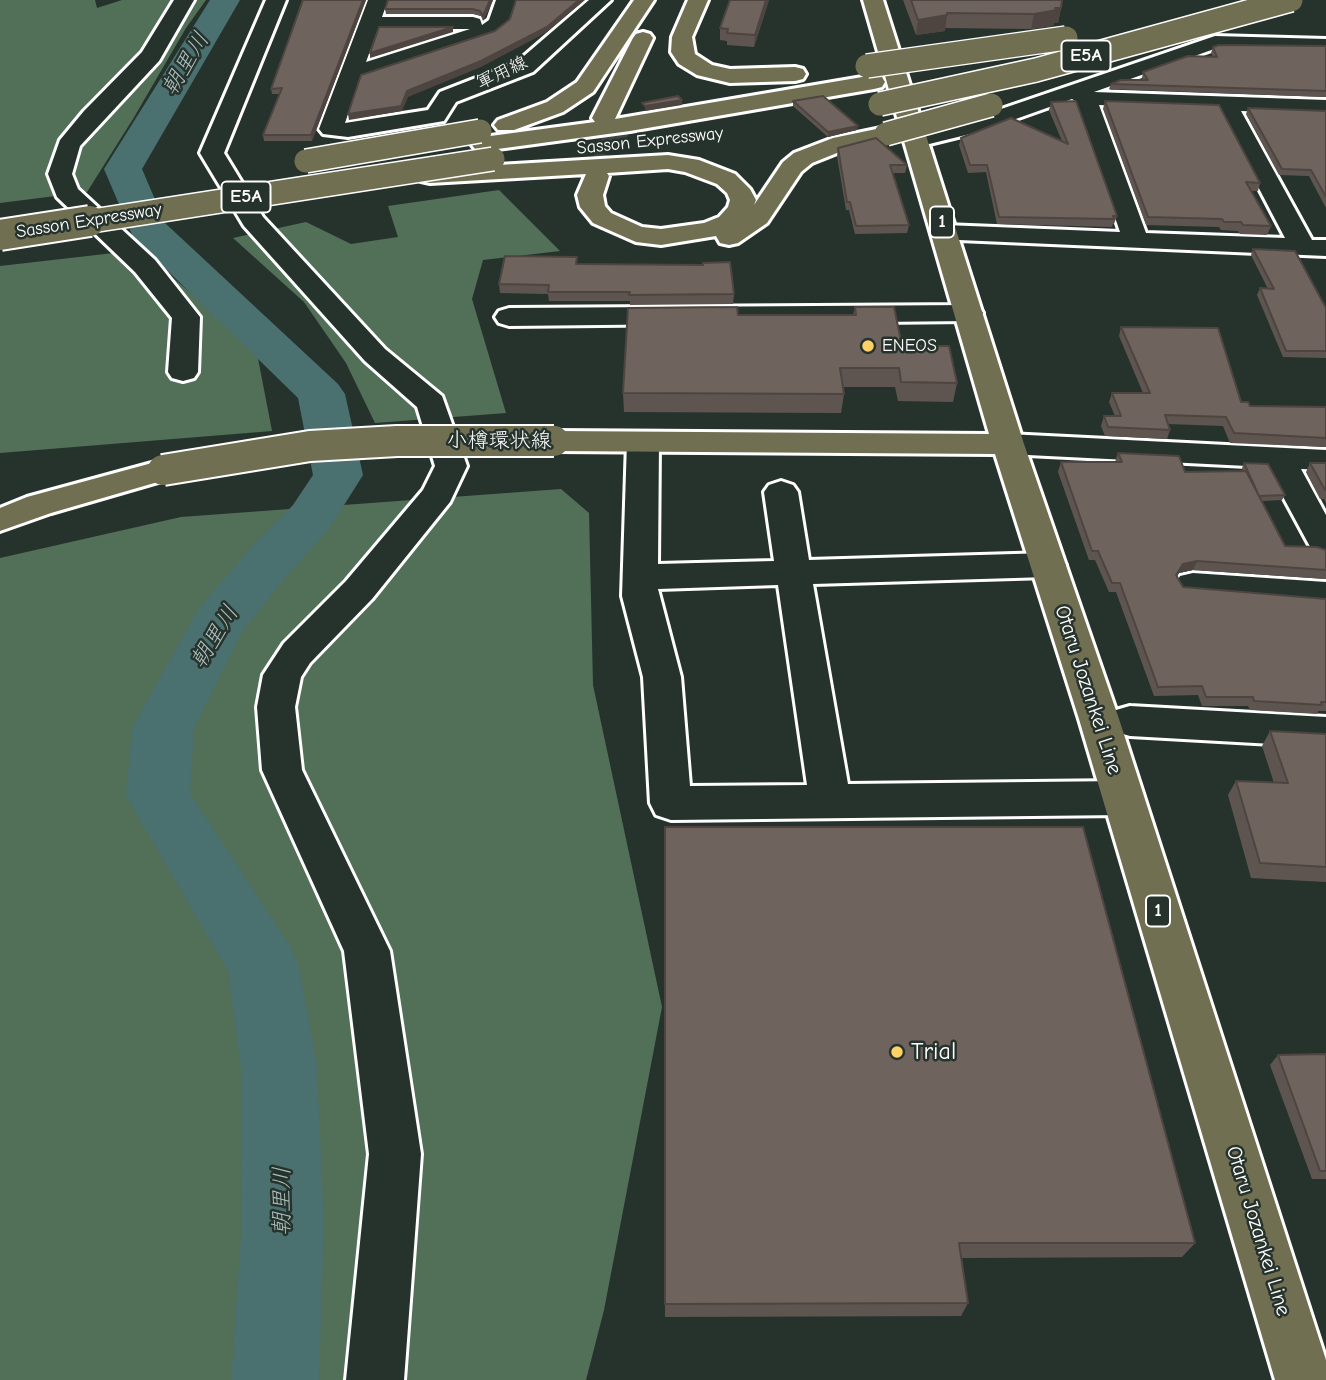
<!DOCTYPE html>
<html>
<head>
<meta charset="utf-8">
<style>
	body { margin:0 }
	canvas { display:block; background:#26332d }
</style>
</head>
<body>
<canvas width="1326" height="1380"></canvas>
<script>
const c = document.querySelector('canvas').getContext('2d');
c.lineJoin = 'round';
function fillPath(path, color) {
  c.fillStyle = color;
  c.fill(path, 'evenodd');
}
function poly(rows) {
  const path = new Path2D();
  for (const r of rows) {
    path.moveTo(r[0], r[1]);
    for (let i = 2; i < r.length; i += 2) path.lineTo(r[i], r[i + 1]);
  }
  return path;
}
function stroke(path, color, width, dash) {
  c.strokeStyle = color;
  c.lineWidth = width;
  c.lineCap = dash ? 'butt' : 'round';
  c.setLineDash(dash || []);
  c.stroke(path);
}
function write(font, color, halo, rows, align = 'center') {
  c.font = font + ' "Comic Neue","Klee One",sans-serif';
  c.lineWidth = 5;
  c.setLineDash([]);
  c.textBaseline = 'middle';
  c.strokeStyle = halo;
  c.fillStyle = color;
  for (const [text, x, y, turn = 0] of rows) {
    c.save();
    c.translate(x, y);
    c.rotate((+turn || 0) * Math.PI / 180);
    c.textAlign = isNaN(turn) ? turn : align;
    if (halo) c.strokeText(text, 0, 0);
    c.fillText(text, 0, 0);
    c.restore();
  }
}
const green = poly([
	[0,0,95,0,97,8,122,0,206,0,186,28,133,119,87,192,0,203],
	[499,190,560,251,483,260,472,299,506,413,375,423,346,363,304,302,233,238,306,222,351,244,398,237,388,206],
	[140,250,256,348,272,431,0,453,0,266],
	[561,489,589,513,593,685,662,1007,604,1310,586,1380,0,1380,0,558,181,517]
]);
const river = poly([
	[210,0,240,0,142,169,165,223,338,384,345,394,363,475,329,529,286,577,242,632,194,728,190,793,288,943,299,965,317,1067,324,1223,319,1380,231,1380,242,1223,241,1067,228,971,126,796,132,728,191,622,199,608,248,551,293,505,313,475,298,398,133,237,104,169,210,0]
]);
const highwayTunnel = poly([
	[597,176,625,114]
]);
const minor = poly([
	[174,0,194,0,159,61,80,146,72,174,78,189,155,260,200,317,198,372,194,378,183,381,172,378,168,372,172,318,135,272,57,197,48,174,60,140,84,111,142,52,174,0],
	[266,0,286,0,224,153,263,217,385,349,442,396,467,466,450,502,372,599,310,663,301,677,295,707,302,770,390,951,421,1154,404,1380,346,1380,369,1154,344,951,262,770,257,707,263,675,284,643,346,581,423,490,435,466,417,407,365,361,244,226,200,153,266,0],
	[368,0,388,0,382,17,473,17,480,19,482,25,489,20,496,0,516,0,508,23,495,34,360,78,345,123,428,110,440,92,517,62,589,0,611,0,533,72,456,102,444,121,348,137,323,134,319,129,368,0],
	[378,29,470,29,366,62,378,29],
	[1215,36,1326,39,1326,51,1217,48,1094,92,1326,100,1326,114,1241,111,1312,240,1326,240,1326,256,936,239,932,233,936,227,945,225,1120,232,1075,101,1072,99,982,131,917,147,909,145,905,140,909,135,966,121,1215,36],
	[1099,105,1218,110,1285,238,1146,233,1099,105],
	[969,305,979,307,983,313,979,319,969,321,509,326,499,323,495,317,499,311,509,308,969,305],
	[643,432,654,435,659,442,658,564,774,561,764,492,769,485,781,481,793,485,798,492,809,560,1048,553,1060,557,1066,565,1060,573,1048,577,813,584,848,784,1123,781,1138,786,1144,798,1138,810,1123,815,671,820,656,815,650,803,643,677,622,596,627,442,632,435,643,432],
	[778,585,807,785,690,786,681,677,658,589,778,585],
	[1008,434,1326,450,1326,470,1301,469,1326,515,1326,558,1314,554,1267,467,1008,454,997,451,992,444,997,437,1008,434],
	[1193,573,1326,582,1326,606,1193,597,1180,594,1175,585,1180,576,1193,573],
	[1130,706,1326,717,1326,747,1130,736,1116,732,1110,721,1116,710,1130,706]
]);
const major = poly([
	[863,0,883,0,1024,444,1119,719,1326,1360,1326,1380,1275,1380,1079,719,995,454,554,451,543,448,538,441,543,434,554,431,989,434,863,0],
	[163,460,175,463,179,470,175,477,51,513,0,531,0,508,27,497,163,460]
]);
const highway = poly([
	[634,0,654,0,593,92,563,112,514,130,498,130,494,125,498,120,547,102,577,82,634,0],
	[688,0,708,0,692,37,695,54,712,65,730,69,795,67,803,69,806,74,803,79,795,81,730,83,697,75,679,64,671,52,672,37,688,0],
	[643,32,650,34,653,38,615,119,874,75,882,77,885,82,882,87,874,89,630,131,483,151,475,149,471,144,475,139,483,137,595,122,592,118,633,38,636,34,643,32],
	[886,127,894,129,898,134,894,139,847,149,812,163,801,172,767,223,738,243,729,245,720,243,716,236,661,245,636,242,593,223,580,207,577,195,586,174,430,183,421,181,418,176,421,171,430,169,668,155,699,160,735,174,750,189,756,200,754,205,783,162,794,153,833,138,886,127],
	[668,169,685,172,717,184,727,193,730,200,728,207,719,217,704,223,661,229,642,227,611,213,605,206,603,195,609,176,607,173,668,169]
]);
const majorBridge = poly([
	[163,470,310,446,397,441,554,441]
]);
const highwayBridgeFar1 = poly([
	[867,66,1066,38],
	[880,104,1036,70,1291,0],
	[886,134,991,105],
	[306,161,480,131],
	[79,223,493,159]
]);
const highwayBridge = poly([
	[0,235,90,221]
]);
const wall = poly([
	[299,0,366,0,312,141,264,141,263,135,280,94,272,94,271,89,302,0],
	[388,0,493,0,483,21,481,16,473,14,386,14,385,9],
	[769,0,754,47,727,45,727,41,720,40,720,28],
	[903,0,1062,0,1061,8,1058,23,1054,23,1053,26,1031,29,945,28,945,31,916,35],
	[1326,46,1326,97,1109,89,1111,84,1143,80,1142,78,1143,72,1213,57,1211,53,1213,47],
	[793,101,857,130,828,137,793,106],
	[1105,101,1260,183,1258,191,1251,191,1271,226,1267,235,1240,234,1238,231,1221,230,1219,227,1146,225,1103,109],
	[1051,102,1117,216,1114,224,1113,224,1112,227,997,224,986,172,968,173,959,145,961,138,1062,141,1049,110],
	[1248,108,1326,111,1326,208,1309,176,1279,175,1246,114],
	[838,148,907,165,905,173,892,173,909,225,907,233,855,234,849,210,846,210,837,156],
	[1253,249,1326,308,1326,358,1283,357,1257,295,1260,288,1268,289,1251,255],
	[577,257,577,264,734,294,733,304,630,305,630,301,549,301,548,294,500,293,499,284],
	[855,307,902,346,957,383,953,402,898,401,895,387,843,387,844,394,841,413,624,412,623,393,738,315,853,315],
	[1121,327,1241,402,1250,406,1326,407,1326,447,1230,443,1223,426,1168,424,1170,430,1167,439,1105,436,1101,426,1104,416,1115,416,1109,402,1112,393,1143,393,1119,336],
	[1118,453,1185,472,1243,471,1242,468,1244,463,1285,495,1282,500,1262,501,1285,546,1326,550,1326,579,1193,570,1179,573,1177,576,1183,587,1326,599,1326,711,1318,711,1317,714,1250,710,1248,706,1202,706,1198,695,1154,696,1116,592,1109,592,1095,560,1089,560,1058,472,1061,462,1115,462],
	[1310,463,1326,463,1326,503,1324,499,1320,499,1306,472],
	[1270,731,1326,734,1326,882,1251,878,1228,795,1236,781,1274,783,1262,746],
	[665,827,1195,1243,1182,1257,961,1258,968,1303,961,1316,665,1317],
	[1326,1054,1326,1179,1312,1179,1270,1065,1278,1055]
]);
const shadedWall = poly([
	[363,0,366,0,312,141,311,135],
	[490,0,493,0,483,21,483,16],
	[579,0,585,0,547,32,481,67,408,97,402,111,349,120,348,114,407,91],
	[766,0,769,0,754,47,755,35],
	[1055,8,1061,8,1058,23,1054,23,1053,26,1031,29,1034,14],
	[947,15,945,31,916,35,918,20],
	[453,27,453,32,370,58,370,53],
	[682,100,682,105,645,111,645,106],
	[858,126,857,130,828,137,828,132],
	[1197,561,1193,570,1179,573,1173,584,1176,575,1183,564]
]);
const building = poly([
	[303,0,363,0,311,135,263,135,282,88,271,89,303,0],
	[388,0,490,0,483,16,480,11,472,9,385,9,388,0],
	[516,0,579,0,547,27,481,61,407,91,401,106,348,114,361,75,495,31,510,19,516,0],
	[730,0,766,0,755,35,727,33,728,29,720,28,730,0],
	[911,0,1062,0,1061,8,1055,8,1057,10,1034,14,947,13,947,15,918,20,911,0],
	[379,27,453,27,370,53,379,27],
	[1219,45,1326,46,1326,91,1111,84,1121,80,1148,80,1143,72,1188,56,1217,57,1213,47,1219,45],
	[678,96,682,100,645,106,642,103,678,96],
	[823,96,858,126,828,132,793,101,823,96],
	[1076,101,1117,216,1113,216,1114,219,999,217,987,165,970,165,961,138,1011,118,1068,144,1051,102,1076,101],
	[1105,101,1219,105,1260,183,1246,182,1271,226,1243,225,1241,222,1224,222,1222,219,1148,217,1105,101],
	[1248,108,1326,111,1326,197,1311,170,1282,169,1248,108],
	[876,138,907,165,890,165,909,225,856,226,850,202,847,202,838,148,876,138],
	[1253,249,1295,251,1326,308,1326,351,1286,351,1260,288,1274,289,1253,249],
	[505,256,577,257,576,264,703,265,703,263,730,262,734,294,629,295,630,292,548,292,549,285,499,284,505,256],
	[737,307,738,315,856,315,855,307,894,307,902,346,949,346,957,383,901,382,899,368,840,368,844,394,623,393,628,308,737,307],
	[1121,327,1218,328,1241,402,1248,402,1250,406,1326,407,1326,438,1234,433,1226,417,1165,415,1170,430,1108,427,1104,416,1121,416,1112,393,1150,393,1121,327],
	[1118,453,1179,456,1185,472,1246,471,1285,546,1317,547,1326,550,1326,570,1197,561,1183,564,1176,575,1183,587,1326,599,1326,702,1321,702,1322,705,1254,701,1253,697,1206,697,1202,686,1158,687,1120,583,1112,583,1098,551,1092,551,1061,462,1122,462,1118,453],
	[1244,463,1268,464,1285,495,1259,496,1244,463],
	[1310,463,1326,463,1326,490,1325,490,1310,463],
	[1270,731,1326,734,1326,867,1260,863,1236,781,1288,783,1270,731],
	[665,827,1083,827,1195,1243,959,1243,968,1303,665,1304,665,827],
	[1326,1054,1326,1171,1320,1171,1278,1055,1326,1054]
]);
const markers = [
	[868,346,7,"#ffd166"],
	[897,1052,7,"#ffd166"]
];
const farStreetnames = [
	["軍用線",502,73,-25],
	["Sasson Expressway",650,141,-6],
	["Sasson Expressway",89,221,-9]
];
const farPoinames = [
	["ENEOS",882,346]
];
const shields = [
	[1086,56,49],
	[246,197,49],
	[942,222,24],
	[1158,911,24]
];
const shieldNames = [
	["E5A",1086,56],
	["E5A",246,197],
	["1",942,222],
	["1",1158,911]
];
const streetNames = [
	["小樽環状線",499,441],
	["Otaru Jozankei Line",1088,690,72],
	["Otaru Jozankei Line",1258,1231,73]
];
const waterNames = [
	["朝里川",186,64,-59],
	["朝里川",215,637,-58],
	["朝里川",282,1201,-90]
];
const nearPoinames = [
	["Trial",911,1052]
];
fillPath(green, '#526f57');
fillPath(river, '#4b7070');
stroke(highwayTunnel, '#3c4742', 23, [23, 11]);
stroke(minor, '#fff', 6);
stroke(major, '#fff', 6);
stroke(highway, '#fff', 6);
fillPath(minor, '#26332d');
fillPath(major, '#716f52');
fillPath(highway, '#716f52');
stroke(majorBridge, '#fff', 34, []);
stroke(highwayBridgeFar1, '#fff', 26, []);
stroke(highwayBridge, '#fff', 34, []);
stroke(majorBridge, '#716f52', 30);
stroke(highwayBridgeFar1, '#716f52', 23);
stroke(highwayBridge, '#716f52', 30);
fillPath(wall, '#5f5550');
fillPath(shadedWall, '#4e4541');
fillPath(building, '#6f635d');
stroke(building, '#4e4541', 2);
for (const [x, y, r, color] of markers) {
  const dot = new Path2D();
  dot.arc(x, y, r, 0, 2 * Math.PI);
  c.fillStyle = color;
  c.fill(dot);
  stroke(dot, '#26332d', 2.5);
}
write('18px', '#fff', '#26332d', farStreetnames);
write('18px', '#fff', '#26332d', farPoinames, 'left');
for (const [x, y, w] of shields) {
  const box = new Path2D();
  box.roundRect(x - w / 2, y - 15.5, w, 31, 5);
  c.fillStyle = '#26332d';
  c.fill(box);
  stroke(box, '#fff', 2);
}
write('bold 19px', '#fff', null, shieldNames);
write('21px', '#fff', '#26332d', streetNames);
write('italic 23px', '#aebfbf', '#26332d', waterNames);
write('24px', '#fff', '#26332d', nearPoinames, 'left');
</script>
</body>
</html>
